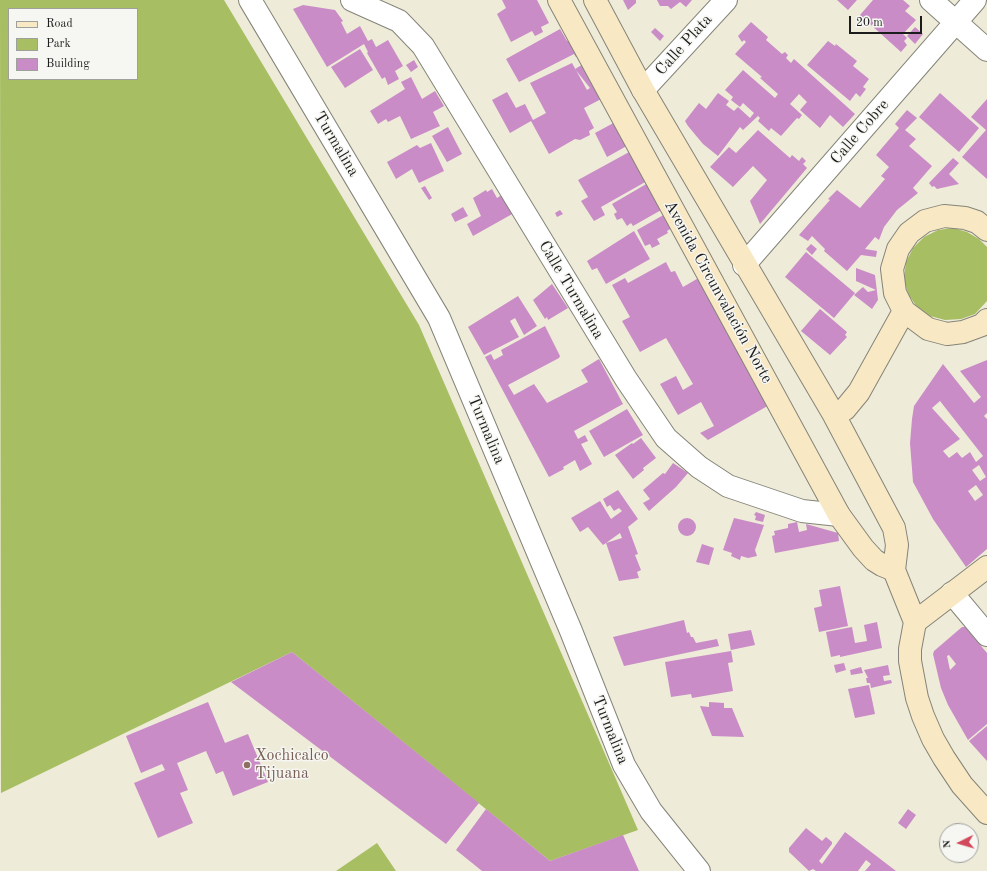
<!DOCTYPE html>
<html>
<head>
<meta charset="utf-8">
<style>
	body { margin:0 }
	#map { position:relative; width:987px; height:871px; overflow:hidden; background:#eeebd8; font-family:"Old Standard TT",serif }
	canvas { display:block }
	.legend { position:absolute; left:8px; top:8px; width:130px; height:72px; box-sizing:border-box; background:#f6f6f2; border:1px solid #9f9f9c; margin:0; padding:5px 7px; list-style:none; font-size:12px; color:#1c1c1c }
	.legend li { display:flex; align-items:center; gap:8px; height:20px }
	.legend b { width:20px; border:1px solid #9f9f9c }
	.north { position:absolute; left:939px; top:823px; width:40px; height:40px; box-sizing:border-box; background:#f6f6f2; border:1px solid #9f9f9c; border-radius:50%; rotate:265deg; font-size:11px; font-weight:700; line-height:16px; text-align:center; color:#1c1c1c }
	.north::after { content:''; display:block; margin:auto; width:14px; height:18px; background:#d1495b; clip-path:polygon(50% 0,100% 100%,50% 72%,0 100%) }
	.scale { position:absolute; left:849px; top:16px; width:73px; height:18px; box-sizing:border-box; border:2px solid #1c1c1c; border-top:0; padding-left:5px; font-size:12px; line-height:14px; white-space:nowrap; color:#1c1c1c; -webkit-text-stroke:3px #f6f6f2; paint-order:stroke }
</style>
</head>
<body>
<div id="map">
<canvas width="987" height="871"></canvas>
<ul class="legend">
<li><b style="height:5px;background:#f8e8c3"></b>Road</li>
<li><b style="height:11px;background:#a7be63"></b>Park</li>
<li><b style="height:11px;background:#c98cc7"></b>Building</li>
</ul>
<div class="north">N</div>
<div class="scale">20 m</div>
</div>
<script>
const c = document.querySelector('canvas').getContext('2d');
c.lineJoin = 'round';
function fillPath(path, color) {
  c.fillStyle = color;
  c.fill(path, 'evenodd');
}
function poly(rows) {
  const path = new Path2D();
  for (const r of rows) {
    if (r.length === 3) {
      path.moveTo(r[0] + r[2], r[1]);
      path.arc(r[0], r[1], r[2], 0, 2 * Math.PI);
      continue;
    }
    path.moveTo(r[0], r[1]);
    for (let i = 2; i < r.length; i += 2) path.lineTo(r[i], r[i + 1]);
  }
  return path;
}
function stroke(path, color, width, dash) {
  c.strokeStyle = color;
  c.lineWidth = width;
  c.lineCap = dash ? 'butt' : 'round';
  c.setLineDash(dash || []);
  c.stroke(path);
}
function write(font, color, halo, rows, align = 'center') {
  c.font = font + ' "Old Standard TT",serif';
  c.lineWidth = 3;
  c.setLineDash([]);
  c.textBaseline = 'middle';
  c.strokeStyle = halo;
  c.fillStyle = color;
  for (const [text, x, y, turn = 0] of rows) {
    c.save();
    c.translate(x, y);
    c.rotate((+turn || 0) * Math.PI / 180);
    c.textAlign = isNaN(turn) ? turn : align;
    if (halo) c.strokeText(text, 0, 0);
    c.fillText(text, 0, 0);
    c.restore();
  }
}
const green = poly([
	[0,0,224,0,419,325,638,830,550,861,292,652,1,793],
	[9,9,137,9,137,79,9,79],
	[953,228,967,232,979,239,987,247,987,301,975,314,961,319,945,320,930,316,917,307,908,294,904,278,906,262,913,248,924,237,938,230],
	[377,843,396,871,336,871]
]);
const building = poly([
	[502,0,537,0,549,23,541,27,543,32,535,36,532,31,511,42,497,14,506,8],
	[623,0,636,0,636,3,628,10],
	[657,0,692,0,686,7,680,2,671,9,668,6,660,6],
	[837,0,857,0,848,10],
	[873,0,903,0,910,6,905,11,916,20,903,34,907,38,904,41,907,45,901,52,860,15],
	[303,5,335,10,343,21,341,22,347,34,360,26,368,41,372,39,376,47,388,40,403,66,395,71,399,79,388,85,385,77,382,79,367,53,368,52,364,44,327,67,293,9],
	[751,22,768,37,766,40,782,54,785,52,788,55,786,58,791,63,794,59,855,114,843,127,830,115,820,128,800,110,807,102,799,94,790,104,802,115,799,119,797,118,781,136,771,128,769,131,758,121,760,118,758,116,743,130,740,127,718,156,703,144,688,126,685,121,699,103,706,109,718,93,729,101,726,105,734,111,738,107,750,118,754,113,743,103,740,107,731,100,733,97,725,90,743,70,775,98,778,94,760,78,762,77,735,54,746,42,744,40,742,42,738,36],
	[915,27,923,34,915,44,907,36],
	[655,28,664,36,660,41,651,32],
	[560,29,567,41,569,40,579,56,576,57,574,54,519,82,506,59],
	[828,41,835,46,836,44,857,61,853,66,869,79,863,87,866,89,860,97,856,93,850,101,807,65],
	[360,49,373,70,345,88,331,67],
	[414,60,418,67,411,72,406,65],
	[572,63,587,90,590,88,575,69,585,63,607,96,584,108,594,128,589,131,590,135,580,140,575,139,549,154,531,121,510,133,492,100,507,92,516,108,525,104,533,120,546,113,530,83],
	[411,77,422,99,435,91,444,106,433,112,440,126,411,139,400,116,388,122,386,119,378,124,370,111,405,89,401,82],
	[940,93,979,128,959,152,919,117],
	[987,99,987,179,962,157,986,130,971,117],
	[907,110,917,118,905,130,916,139,909,146,932,166,913,188,918,193,897,210,884,227,879,240,875,237,865,249,877,251,876,257,861,255,847,271,824,251,825,249,812,236,808,241,799,235,830,200,828,199,837,190,860,208,885,179,881,176,889,167,876,155,899,128,895,124],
	[619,120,632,143,607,157,595,133],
	[448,127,462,154,447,162,432,136],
	[758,130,790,158,792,155,799,161,802,157,806,161,803,164,807,168,760,224,750,201,767,180,753,166,733,187,710,167,729,147,736,153],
	[431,143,444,171,419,183,412,169,396,179,387,162,417,145,420,148],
	[631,151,647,181,601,207,605,215,594,221,581,201,588,197,578,180],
	[953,158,959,163,949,174,959,184,937,189,934,186,932,187,929,183],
	[648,183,663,209,633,226,631,223,627,226,622,218,617,220,614,214,617,212,612,204],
	[425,186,432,198,429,200,421,188],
	[492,189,497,198,503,194,514,213,473,236,467,224,481,216,473,198,486,190,487,192],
	[463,207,468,216,455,222,451,214],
	[560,210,563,214,557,217,555,213],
	[667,213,675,226,667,231,668,233,657,239,660,244,652,248,650,244,645,246,637,230],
	[634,231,650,259,606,284,597,268,592,270,587,261],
	[811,244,817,249,812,255,806,249],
	[806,252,855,293,834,318,785,277],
	[666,262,671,272,675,271,683,287,702,276,771,404,708,440,700,433,714,426,701,402,678,415,660,384,676,376,683,390,693,384,666,338,640,352,622,321,630,317,612,285,625,278,628,283],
	[856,268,875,275,878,300,872,309,854,295,863,287,868,292,876,290,856,281],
	[552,284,568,308,548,320,547,317,545,319,533,300],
	[518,296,537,326,524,335,515,318,510,321,519,337,484,355,468,327],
	[820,309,847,332,845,335,847,337,830,355,801,331],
	[545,326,560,356,559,358,508,385,514,395,534,384,547,403,588,382,581,370,599,359,623,404,574,431,578,439,585,435,588,441,581,444,592,464,580,471,575,460,563,467,564,469,549,477,485,357,491,354,494,360,503,355,501,350],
	[987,360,987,413,984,416,987,419,987,549,966,567,933,519,913,482,910,443,912,419,914,406,943,364,974,403,981,397,960,371],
	[940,401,983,456,976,462,970,452,962,458,957,452,949,458,943,451,960,439,932,408],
	[979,465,986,477,980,481,972,470],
	[976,485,983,495,975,501,968,491],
	[627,409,643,435,604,457,589,431],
	[641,438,656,458,643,468,644,470,633,479,615,455,632,443,633,444],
	[673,463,688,473,676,487,649,511,643,503,650,499,643,490,663,473,665,474],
	[618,490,638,519,628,527,638,554,635,555,641,570,637,572,639,578,619,581,606,543,603,545,588,527,580,532,571,518,600,501,611,519,622,511,619,508,614,511,610,505,607,507,603,499],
	[620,533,622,538,606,543],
	[756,512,765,515,763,522,755,520,756,516,754,515],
	[687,527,9],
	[734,518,764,525,755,550,757,556,748,558,741,556,740,560,731,556,732,553,723,550],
	[797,522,799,532,807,530,806,524,838,533,839,541,775,553,772,536,775,535,774,531,788,528,788,524],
	[702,544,714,548,709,565,696,562],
	[840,586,848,626,819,632,814,608,822,606,819,590],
	[684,620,687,633,689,632,691,637,693,637,696,643,717,639,719,646,624,666,613,637],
	[877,622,882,648,840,657,840,655,831,657,826,632,852,627,855,643,867,641,864,625],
	[962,627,965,627,987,653,987,724,968,740,948,705,941,688,933,654,934,651],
	[949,655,956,664,950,670,947,656],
	[751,630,755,645,731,650,733,662,728,663,733,691,692,698,691,694,671,697,665,662,731,651,728,634],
	[292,652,479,803,446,844,231,682],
	[844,663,846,670,836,673,834,665],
	[888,665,890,675,883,676,884,681,891,680,892,683,871,688,870,683,867,683,866,678,868,678,864,670],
	[861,667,863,673,851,675,850,670],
	[869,685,875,714,855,718,848,689],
	[208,702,225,743,248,734,268,782,233,796,223,771,216,774,206,751,177,763,188,790,180,793,193,823,158,838,134,783,165,770,162,764,141,773,126,736],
	[709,702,724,703,724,708,732,708,744,737,712,736,700,706,709,707],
	[987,726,987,761,969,741],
	[486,809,550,861,623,835,639,871,482,871,456,850],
	[908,809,916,815,906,829,898,823],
	[806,828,822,841,826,837,832,842,832,844,819,861,822,864,845,832,896,871,865,871,871,864,866,860,858,871,816,871,813,869,809,871,789,852,789,848]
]);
const street = poly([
	[250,0,439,318,571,631,624,765,651,811,699,871],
	[352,0,399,21,423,46,626,379,666,438,699,467,728,486,802,511,839,515],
	[931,0,987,50],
	[643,90,726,0],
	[744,265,975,0],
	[952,593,987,635]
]);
const secondary = poly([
	[559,0,839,515,863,548,874,560,882,565,894,570],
	[595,0,643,90,834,415,894,528,897,545,894,570,915,622],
	[987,230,977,222,965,218,944,216,925,221,909,233,898,249,892,269,895,293,904,311,928,329,947,334,963,332,982,325,987,320],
	[834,415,845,409,859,392,904,311],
	[915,622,910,649,910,661,917,698,923,716,933,739,944,758,962,785,987,813],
	[915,622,987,567]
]);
const markers = [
	[247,765,4,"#8d6e63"]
];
const streetNames = [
	["Calle Plata",684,45,-48],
	["Calle Cobre",860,132,-49],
	["Turmalina",336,144,59],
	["Calle Turmalina",571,290,59],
	["Avenida Circunvalación Norte",718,292,61],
	["Turmalina",486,430,67],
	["Turmalina",610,730,68]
];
const educationNames = [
	["Xochicalco",255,756],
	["Tijuana",255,774]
];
fillPath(green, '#a7be63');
fillPath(building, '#c98cc7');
stroke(street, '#85847a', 24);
stroke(secondary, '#85847a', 24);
stroke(street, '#fff', 22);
stroke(secondary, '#f8e8c3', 22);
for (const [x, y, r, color] of markers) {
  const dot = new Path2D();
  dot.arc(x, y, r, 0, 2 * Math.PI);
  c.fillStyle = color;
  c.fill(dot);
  stroke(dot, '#f6f6f2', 1.5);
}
write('16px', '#1c1c1c', '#f6f6f2', streetNames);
write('16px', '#785e54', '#f6f6f2', educationNames, 'left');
</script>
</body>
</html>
